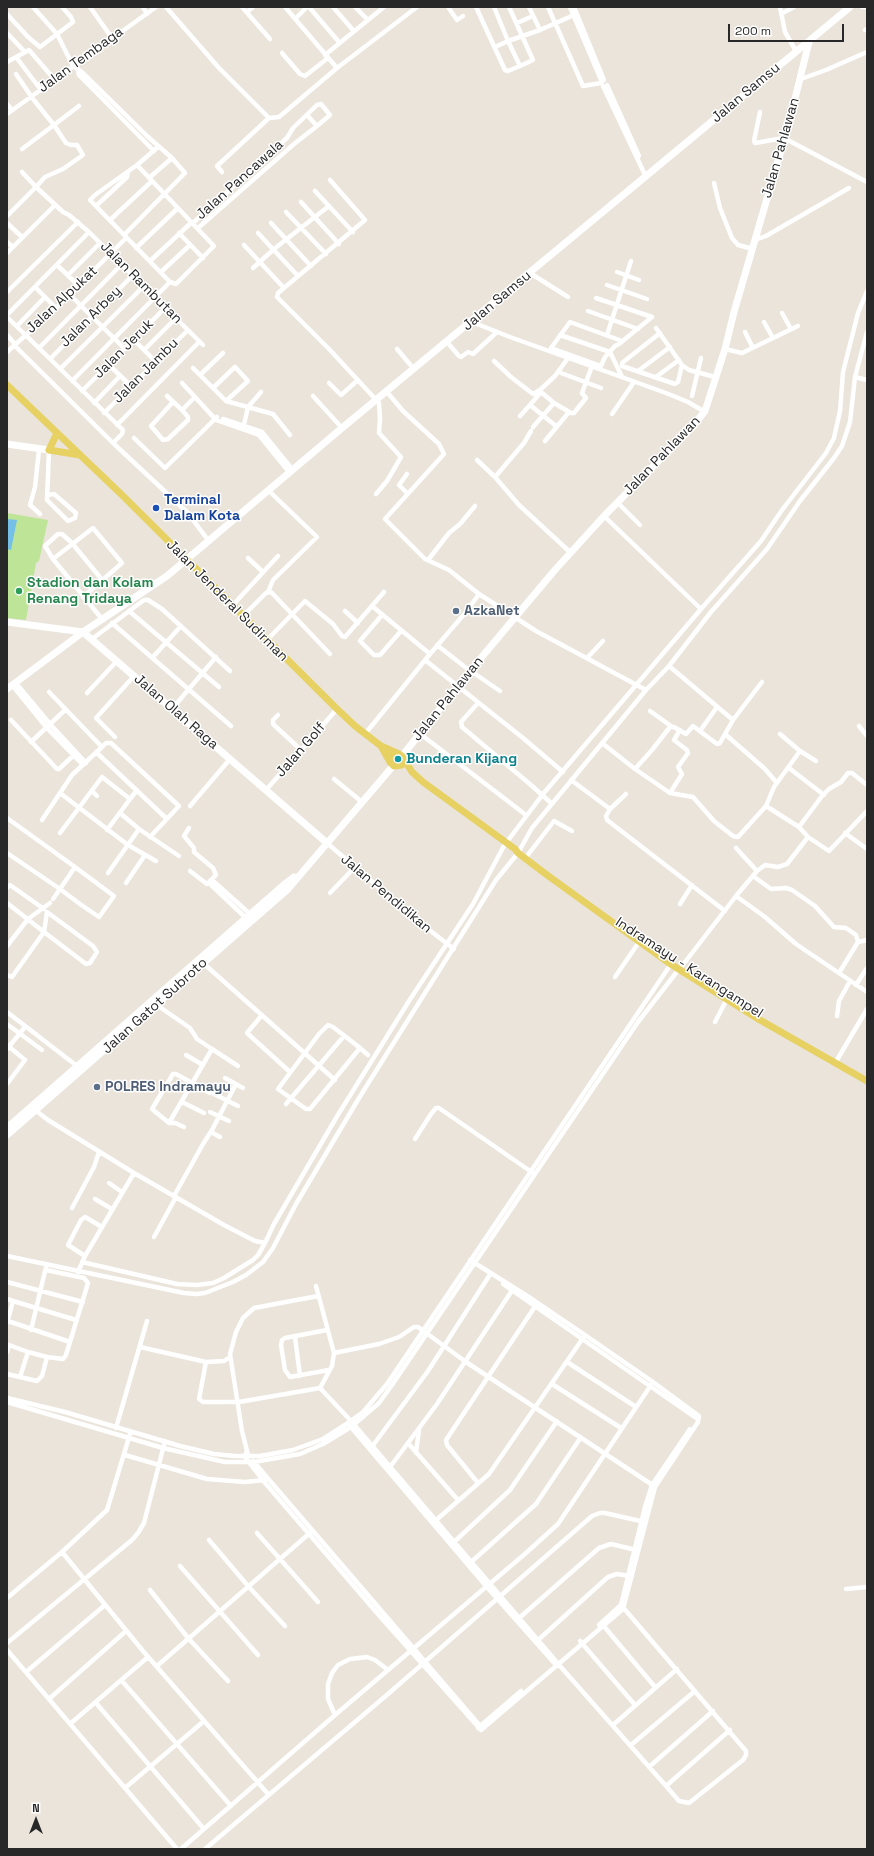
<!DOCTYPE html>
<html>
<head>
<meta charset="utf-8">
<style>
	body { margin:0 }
	#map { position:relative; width:874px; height:1856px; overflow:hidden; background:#eae4db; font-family:"Space Grotesk",sans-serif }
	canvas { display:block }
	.frame { position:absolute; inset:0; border:8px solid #282828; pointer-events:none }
	.north { position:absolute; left:16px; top:1800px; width:40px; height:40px; -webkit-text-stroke:3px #fff; paint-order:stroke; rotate:0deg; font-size:11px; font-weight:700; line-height:16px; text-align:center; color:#282828 }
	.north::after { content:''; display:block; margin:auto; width:14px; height:18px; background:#282828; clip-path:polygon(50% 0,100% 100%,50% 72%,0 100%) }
	.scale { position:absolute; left:728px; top:24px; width:116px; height:18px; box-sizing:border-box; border:2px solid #282828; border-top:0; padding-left:5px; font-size:12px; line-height:14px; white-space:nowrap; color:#282828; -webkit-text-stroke:3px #fff; paint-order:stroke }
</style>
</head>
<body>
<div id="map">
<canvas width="874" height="1856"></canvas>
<div class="frame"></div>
<div class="north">N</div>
<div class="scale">200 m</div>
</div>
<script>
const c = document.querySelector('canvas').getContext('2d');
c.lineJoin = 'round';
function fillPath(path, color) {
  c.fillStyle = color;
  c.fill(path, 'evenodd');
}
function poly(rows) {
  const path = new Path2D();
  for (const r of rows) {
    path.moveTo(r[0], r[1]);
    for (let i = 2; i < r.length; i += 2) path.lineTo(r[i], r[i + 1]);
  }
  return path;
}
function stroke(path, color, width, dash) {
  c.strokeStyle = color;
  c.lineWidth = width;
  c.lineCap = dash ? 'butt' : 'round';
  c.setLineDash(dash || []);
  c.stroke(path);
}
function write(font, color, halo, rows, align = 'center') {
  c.font = font + ' "Space Grotesk",sans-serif';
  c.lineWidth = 3;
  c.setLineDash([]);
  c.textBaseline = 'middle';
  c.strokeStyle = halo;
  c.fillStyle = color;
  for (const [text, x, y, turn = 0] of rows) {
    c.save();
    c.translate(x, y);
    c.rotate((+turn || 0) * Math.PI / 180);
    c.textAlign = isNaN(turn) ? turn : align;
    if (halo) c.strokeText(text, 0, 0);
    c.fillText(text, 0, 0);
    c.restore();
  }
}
const pitch = poly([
	[7,513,48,520,39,561,36,563,26,620,7,618]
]);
const water = poly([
	[7,519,17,520,11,550,7,549]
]);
const street = poly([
	[33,7,57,34,73,66,82,72,147,136,172,158,185,173,125,234],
	[90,7,112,38],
	[143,7,147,14],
	[166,7,219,68,269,118,217,166,222,172],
	[242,7,270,39],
	[285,7,337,68,417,7],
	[309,7,339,42],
	[333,7,353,30],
	[355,7,367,19],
	[448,7,457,20,463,16],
	[476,7,505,70,508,71,520,66],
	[494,7,508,41,540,30],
	[529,7,540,30,574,15],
	[548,7,583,86,601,83],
	[570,7,602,82],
	[574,7,604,80],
	[780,7,785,32,796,51],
	[862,7,867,7],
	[247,12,253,7],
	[7,14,28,37,40,47,73,22,71,17,62,7],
	[781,14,794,7],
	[295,19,307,7],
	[517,23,533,16],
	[865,30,867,29],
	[7,33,24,51],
	[495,47,508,41,520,66,533,60,509,7],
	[282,53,300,74,305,76,328,58],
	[325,55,384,7],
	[16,57,41,90],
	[7,62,29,50,55,80],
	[78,71,79,75,154,151],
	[16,74,33,99,54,125,79,106],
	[801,79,826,70,867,52],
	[607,85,639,156],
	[603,86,646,177],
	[7,104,12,110],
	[760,112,754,141,755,143,784,138,867,182],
	[7,114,156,7],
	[269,118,279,117,337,68],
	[137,165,95,195,90,200,170,282,176,284,214,246,137,165,158,147],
	[22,172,36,187,45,177,63,169,83,155,77,145,71,145,66,143,54,125,22,149],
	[149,178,172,158],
	[330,180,365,220,278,293,277,297,330,350,379,403,380,419,379,433,401,457,387,481,376,494],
	[714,183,720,208,732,238,738,245,753,249],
	[315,191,353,232],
	[301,202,339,244],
	[96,206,127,177,128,172],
	[286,212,326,254],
	[7,216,36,187,63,212,69,215,89,232,203,345],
	[110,220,152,181],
	[7,223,22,237],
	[193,223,287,138,293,128,317,105,321,104,330,115,317,126],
	[271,223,311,266],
	[198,228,294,144,317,126,307,115],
	[179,233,203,258],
	[258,233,298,276],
	[755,240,766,236,849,188],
	[7,242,13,247],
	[244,245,284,288],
	[136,248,178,208],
	[7,253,55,205],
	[150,261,192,222],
	[57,265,79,286],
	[253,268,274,249,329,206],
	[161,272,190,245],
	[617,272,639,280],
	[530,273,568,297],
	[68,275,100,243],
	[607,285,647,299],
	[35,287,56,308],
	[7,292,78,222],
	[70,295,125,349],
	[596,298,652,317],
	[588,311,638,329],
	[782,313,791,329],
	[7,315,89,232],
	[7,317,123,430,122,434,113,443,14,345],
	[472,322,510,337,666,393,688,402,705,412],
	[764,322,773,338],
	[17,326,45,297],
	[656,328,682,365,689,370,715,377],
	[745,332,753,348],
	[660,333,622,363,622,366,675,384,678,382,682,365],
	[7,335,15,344],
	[560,335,610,352,622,377],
	[607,335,631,261],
	[134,340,155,361],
	[622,341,570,322,551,348,601,366,605,357,615,346,619,344,636,330,652,317],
	[447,342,459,356,461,357,468,352,473,354,497,332],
	[39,348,122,264],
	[397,349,414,369],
	[725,349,742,353,798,326],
	[144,350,176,318],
	[7,352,56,308,126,238],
	[223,353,200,375,226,401,273,414,290,435],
	[50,359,133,275],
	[494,361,511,377,533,394,540,390,555,376,568,358],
	[109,365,131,386],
	[193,368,200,375],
	[60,369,144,286],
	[638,371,670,347],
	[561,373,601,388],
	[656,377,679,360],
	[855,377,867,380],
	[72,381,170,282],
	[182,383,195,397],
	[329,383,341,395,358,380],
	[213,388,235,367,236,368,248,381,226,401],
	[82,391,166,307],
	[387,392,403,411,439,444,444,454,385,519,425,559,449,570,479,594],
	[167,396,182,410,195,397,216,420,259,435,289,472],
	[313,396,342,428],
	[692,396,701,358],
	[173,402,151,426,163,440,168,439,188,420,188,417,182,410],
	[94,403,120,376],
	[104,413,188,330],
	[612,414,634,382],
	[520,416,530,405],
	[223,419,262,432,292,469],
	[117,425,199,342],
	[556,426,530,405,541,392,554,403,571,413,574,413,586,398,582,393,592,366],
	[533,427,554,403],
	[243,429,248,407,261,392],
	[134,438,165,468,217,417],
	[545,441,569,412],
	[113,443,187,512,208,540],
	[39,450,35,487,30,505,40,514],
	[477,460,495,477,519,505,571,553],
	[407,474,399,485,407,493],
	[495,477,524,443,531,431],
	[268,490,317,537,273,580,268,592],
	[47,495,54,494,76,513,75,518,68,521,47,500,49,450],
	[617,502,640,525],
	[604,516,701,609],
	[248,558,263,572],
	[53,559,93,528,122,563,83,597],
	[428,560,449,533,460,524,475,506],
	[232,606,278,556],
	[372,606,430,654],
	[129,611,219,687],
	[345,611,358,623],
	[382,615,360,641,374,655,380,655,401,631],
	[243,616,266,593,271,592,330,654],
	[102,619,53,559,45,546,58,534,62,534,72,543,103,581],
	[112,623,231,726],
	[92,639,144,600,148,600,162,609,230,671],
	[267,640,305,601,333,624,342,636,345,637,384,592],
	[437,645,465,667,500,691],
	[153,657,181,626],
	[587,658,603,641],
	[425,660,523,738,563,772],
	[669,666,733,720,725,734],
	[15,682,50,724,86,763],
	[12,685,47,728,83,765],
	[87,693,117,661],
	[478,703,461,722,462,727,531,785,551,803],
	[172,709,216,657],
	[650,711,671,726],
	[278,715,273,720,273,724,301,750],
	[11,720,57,769,59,769,74,755],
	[733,720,762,682],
	[859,726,867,736],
	[700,731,717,707],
	[419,733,526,815],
	[365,734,430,654,466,612,479,594,536,631,646,690],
	[115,737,96,718,134,676],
	[31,742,65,710],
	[602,743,635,769],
	[102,747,106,743,111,743,179,806,150,837],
	[800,751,816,761],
	[97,753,167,819],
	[789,768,824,795],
	[334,779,362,802],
	[571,780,610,809,606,816,607,820,725,911],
	[777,783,765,769,725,734,720,743,717,744,693,726,686,734,674,727,670,727,652,750,635,769,670,793,693,797,714,821,733,836,738,837,766,806,774,787,800,751,780,734],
	[266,790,337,709],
	[92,791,97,796],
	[60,793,128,845,156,861],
	[670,793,682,774,678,767,688,753,687,750,674,740,680,730],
	[190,806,230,759],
	[766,806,799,827,808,837,829,851,867,811],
	[610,809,626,794],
	[120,813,139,829,179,856],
	[7,818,75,867],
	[42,820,72,775,102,747,49,692],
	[799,827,822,796,829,789,841,782,848,773,852,773,867,785],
	[189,828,184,836,194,848,194,852,213,868,216,875,207,884,190,871],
	[107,830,130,799],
	[60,833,102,777,130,799,137,790],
	[845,833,867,849],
	[327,843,419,922,454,949],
	[506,843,543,794,701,609,761,541,782,510,826,453,834,438,840,411,843,372,858,313,867,291],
	[736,848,757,871],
	[7,853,60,889,80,904,99,917,114,896,75,867,60,889,53,899],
	[527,856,554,821,572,831],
	[108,873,139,829],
	[753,876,771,889,786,888,792,890,815,906,834,927,846,928,856,935,858,942,839,973],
	[212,880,250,914],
	[126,883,145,855],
	[209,883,246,918],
	[7,888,10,885,44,909],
	[330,893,354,868],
	[736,896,765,917,796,944,867,992],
	[7,903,44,932,47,912,93,946,97,952,90,963,86,964,44,932,12,977,7,975],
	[680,904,692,885],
	[858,942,867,940],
	[7,946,28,919,50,903],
	[203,963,335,1080],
	[615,977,639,942],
	[856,985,867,968],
	[154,1003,190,1028,197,1039,212,1049,169,1123,175,1123,184,1127],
	[7,1012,77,1066],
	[262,1015,247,1033,290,1072],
	[837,1016,839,1001,850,981],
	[715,1022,727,999],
	[7,1024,42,1050],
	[7,1045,25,1060,7,1084],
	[360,1048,310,1109,306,1109,278,1089,319,1034,328,1025,333,1027,355,1044,360,1048,368,1055],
	[7,1049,25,1027],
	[212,1049,238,1066],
	[186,1055,203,1065],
	[837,1060,867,1009],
	[225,1078,243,1088],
	[214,1094,238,1106],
	[182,1102,204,1113],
	[286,1104,344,1036],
	[35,1110,48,1120,134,1173],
	[210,1112,229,1121],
	[169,1123,152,1109,173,1074,176,1074,210,1093],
	[211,1132,220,1137],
	[415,1139,431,1114,436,1108,439,1108,533,1173],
	[109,1183,122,1192],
	[174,1196,203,1144,212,1130,236,1084],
	[95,1199,112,1209],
	[72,1208,94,1167,99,1152],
	[154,1237,176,1197],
	[7,1256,184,1293,196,1294,205,1293,233,1282,246,1275,263,1262,273,1248,296,1204,359,1098,496,880,518,853,532,828,646,690,669,666,711,612,767,549,800,501,834,458,842,446,850,422,855,377,867,332],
	[85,1256,68,1245,81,1220,85,1217,102,1227],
	[82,1262,177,1284,197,1285,213,1283,224,1278,253,1260,258,1255,265,1243],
	[78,1272,85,1256,134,1173,224,1225,255,1241,265,1243,274,1224,336,1118,409,1001,473,904,506,842],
	[7,1282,83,1302],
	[503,1284,696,1418],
	[316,1286,334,1353,332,1366,320,1388,351,1421,560,1666,666,1786,679,1801,689,1803,743,1760,746,1755,746,1751,621,1605],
	[7,1299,13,1301],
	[8,1321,70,1342],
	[7,1323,13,1301,76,1320],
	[31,1330,46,1267],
	[327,1330,285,1338,282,1340,281,1345,285,1370,290,1377,329,1370],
	[295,1337,300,1376],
	[7,1345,9,1345,7,1352],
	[9,1345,28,1352,20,1377],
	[140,1347,206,1362,224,1361,230,1357],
	[28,1352,47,1357],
	[334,1353,379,1344,399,1337,414,1327,418,1327,466,1362,654,1486],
	[206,1362,199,1399,203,1402,239,1402,320,1388],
	[567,1362,636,1407],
	[7,1374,37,1381,42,1376,47,1357,63,1359,66,1355,88,1283,84,1278,46,1270],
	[552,1384,621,1428],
	[7,1398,65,1412,180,1446,214,1454,235,1456,260,1456,293,1450,323,1439,348,1423,363,1412,387,1384,673,961],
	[7,1402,163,1448,225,1462,254,1462,300,1454,323,1444,351,1427,379,1403,392,1385,638,1022,679,969,682,966,736,896,757,871,765,865,778,867,787,864,808,837],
	[350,1426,486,1586,556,1665,558,1666],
	[116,1428,147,1321],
	[408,1443,458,1500],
	[371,1448,428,1371,491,1273],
	[246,1453,245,1457,266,1484,377,1613,481,1730,623,1609,655,1487,698,1422,699,1416,653,1382,585,1335,532,1299,470,1260],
	[416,1453,419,1430],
	[125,1455,207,1479,245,1482,265,1480],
	[248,1455,242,1431,230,1354,236,1332,243,1318,254,1308,318,1296],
	[253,1461,481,1727],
	[390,1467,437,1404,513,1289],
	[478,1483,447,1445,446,1440,536,1305],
	[434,1522,489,1474,583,1338],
	[257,1533,318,1602],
	[209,1540,248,1586,285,1626],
	[454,1542,510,1490,557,1421],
	[62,1552,143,1651,268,1794],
	[470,1563,536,1504,581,1437],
	[180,1566,258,1655],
	[846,1589,867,1587],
	[150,1590,188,1638,228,1681],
	[7,1598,62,1552,107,1510,130,1434],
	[518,1619,599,1548,611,1544,636,1550],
	[602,1624,655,1687],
	[599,1625,621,1605,645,1507,652,1485,690,1429],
	[537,1641,608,1577,617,1574,630,1576],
	[580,1641,635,1705],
	[7,1643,132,1540,138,1533,144,1523,165,1441],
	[7,1650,177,1849],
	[157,1666,311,1532],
	[26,1672,105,1605],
	[122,1681,231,1806],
	[49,1699,126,1631],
	[96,1703,204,1829],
	[335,1715,328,1699,328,1684,332,1673,338,1665,350,1659,367,1657,375,1660,388,1670],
	[70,1724,148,1657],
	[613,1725,677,1669],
	[478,1728,521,1691],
	[631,1745,695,1691],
	[649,1767,713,1711],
	[666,1786,730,1730],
	[125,1788,204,1721],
	[181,1849,335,1715,526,1553,558,1524,653,1382],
	[205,1849,388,1694,592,1516,600,1513,605,1513,645,1522]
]);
const secondary = poly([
	[7,444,49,450],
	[7,622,83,632,327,843],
	[7,689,83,632,167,576,342,428,850,7],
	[402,756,470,671,554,571,604,516,693,426,705,411,725,349,734,312,789,123,809,42],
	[7,1128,286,883,294,877],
	[7,1135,288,889,393,766]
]);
const primary = poly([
	[7,385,122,495,337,709,355,726,381,746,399,754],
	[57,433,49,450,80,455],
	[381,746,390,762,394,766,402,765,404,761,403,757,399,754,395,754,391,757,390,762],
	[404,759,412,772,423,782,515,849,518,853,547,875,669,963,760,1020,867,1081]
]);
const markers = [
	[156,508,4,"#1a4fb4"],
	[19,591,4,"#2e9e5b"],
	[456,611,4,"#5c6f8a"],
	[398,759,4,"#0f9aa8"],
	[97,1087,4,"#5c6f8a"]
];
const streetNames = [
	["Jalan Tembaga",81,60,-36],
	["Jalan Samsu",746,93,-40],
	["Jalan Pahlawan",781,148,-74],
	["Jalan Pancawala",240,180,-42],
	["Jalan Rambutan",141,283,45],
	["Jalan Alpukat",62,300,-43],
	["Jalan Samsu",497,301,-40],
	["Jalan Arbey",91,317,-45],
	["Jalan Jeruk",124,349,-45],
	["Jalan Jambu",146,371,-45],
	["Jalan Pahlawan",662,456,-46],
	["Jalan Jenderal Sudirman",227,601,45],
	["Jalan Pahlawan",448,699,-51],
	["Jalan Olah Raga",176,712,41],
	["Jalan Golf",301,750,-49],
	["Jalan Pendidikan",386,894,40],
	["Indramayu - Karangampel",689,968,33],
	["Jalan Gatot Subroto",155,1006,-42]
];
const transitNames = [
	["Terminal",164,500],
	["Dalam Kota",164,516]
];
const leisureNames = [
	["Stadion dan Kolam",27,583],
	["Renang Tridaya",27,599]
];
const serviceNames = [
	["AzkaNet",464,611],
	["POLRES Indramayu",105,1087]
];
const cultureNames = [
	["Bunderan Kijang",406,759]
];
fillPath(pitch, '#bee497');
fillPath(water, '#74c0e6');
stroke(street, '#fff', 4.5);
stroke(secondary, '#fff', 7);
stroke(primary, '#e7d163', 7);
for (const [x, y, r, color] of markers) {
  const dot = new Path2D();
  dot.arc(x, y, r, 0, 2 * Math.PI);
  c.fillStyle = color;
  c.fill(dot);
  stroke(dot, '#fff', 1.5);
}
write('14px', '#282828', '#fff', streetNames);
write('bold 14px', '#164399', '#fff', transitNames, 'left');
write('bold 14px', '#27864d', '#fff', leisureNames, 'left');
write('bold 14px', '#4e5e75', '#fff', serviceNames, 'left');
write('bold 14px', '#0d838f', '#fff', cultureNames, 'left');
</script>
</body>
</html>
